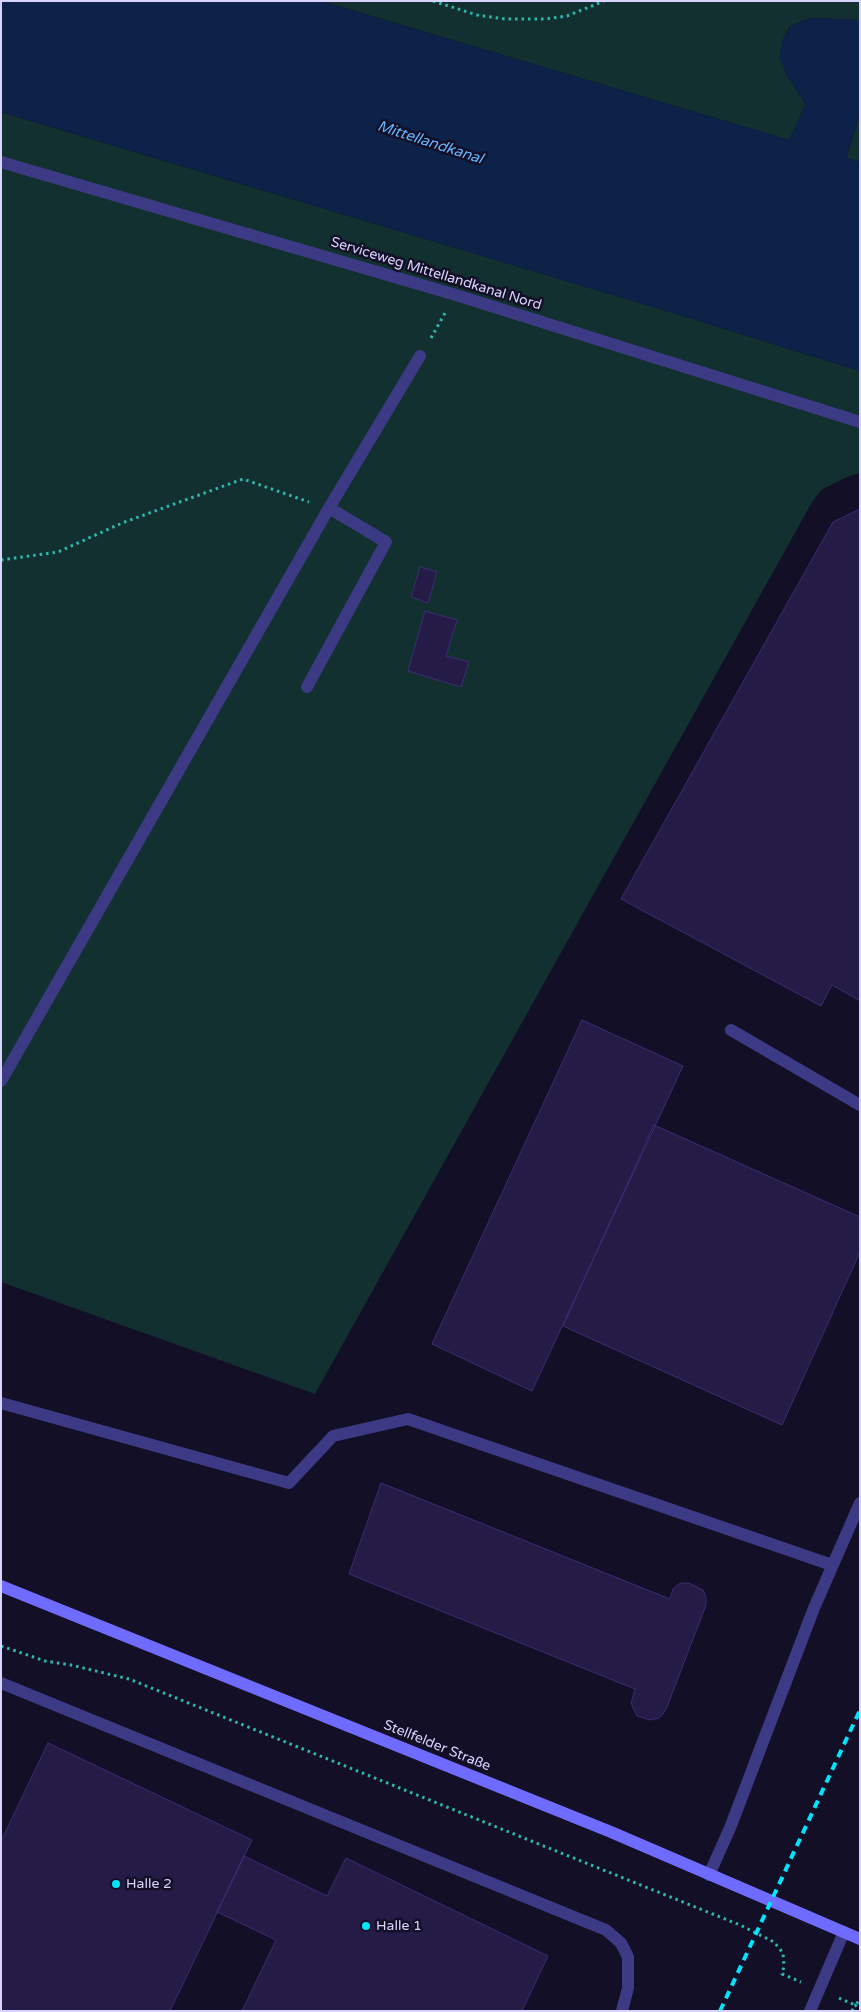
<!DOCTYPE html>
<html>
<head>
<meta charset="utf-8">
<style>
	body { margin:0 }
	#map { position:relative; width:861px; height:2012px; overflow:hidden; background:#130f26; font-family:"Varela Round",sans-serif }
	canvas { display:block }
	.frame { position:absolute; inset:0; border:2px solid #d9d4ff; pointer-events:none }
</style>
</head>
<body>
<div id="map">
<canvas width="861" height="2012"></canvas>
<div class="frame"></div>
</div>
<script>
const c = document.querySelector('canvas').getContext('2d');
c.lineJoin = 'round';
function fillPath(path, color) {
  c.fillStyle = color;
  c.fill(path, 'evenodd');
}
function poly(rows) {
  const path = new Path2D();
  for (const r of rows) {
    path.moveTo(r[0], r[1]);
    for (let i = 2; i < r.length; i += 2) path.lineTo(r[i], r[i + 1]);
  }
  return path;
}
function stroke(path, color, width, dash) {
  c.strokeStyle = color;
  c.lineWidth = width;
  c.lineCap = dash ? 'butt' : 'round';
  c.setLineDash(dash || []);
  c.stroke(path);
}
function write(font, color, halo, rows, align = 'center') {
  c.font = font + ' "Varela Round",sans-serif';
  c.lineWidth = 5;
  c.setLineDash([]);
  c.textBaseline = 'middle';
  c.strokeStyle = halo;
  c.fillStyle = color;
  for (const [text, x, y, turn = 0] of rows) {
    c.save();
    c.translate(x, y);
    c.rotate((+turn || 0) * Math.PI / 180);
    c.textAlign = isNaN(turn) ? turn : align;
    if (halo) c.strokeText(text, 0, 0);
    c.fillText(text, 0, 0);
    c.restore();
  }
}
const green = poly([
	[321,1,860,1,860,20,810,18,790,26,783,39,787,76,806,104,789,140],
	[1,112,680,315,860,371,860,473,847,477,821,490,811,504,315,1394,1,1282],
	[860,115,860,162,846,158]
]);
const water = poly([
	[1,1,321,1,789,140,806,104,787,76,779,56,783,39,791,26,810,18,860,20,860,115,846,157,860,162,860,371,680,315,1,112]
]);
const building = poly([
	[860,509,860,1001,832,985,821,1006,621,899,833,522,860,509],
	[420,567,437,572,428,603,411,597,420,567],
	[425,611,457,620,446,656,469,662,461,687,408,671,425,611],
	[582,1020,683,1066,532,1391,432,1344,582,1020],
	[654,1125,860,1217,860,1252,782,1425,563,1326,654,1125],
	[381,1483,670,1599,673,1589,680,1583,689,1583,703,1590,706,1597,706,1605,667,1707,663,1714,659,1718,650,1720,637,1716,631,1703,635,1689,349,1574,381,1483],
	[48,1743,252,1840,170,2011,1,2011,1,1841,48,1743],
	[244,1856,327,1896,346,1858,548,1956,522,2011,242,2011,276,1940,217,1912,244,1856]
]);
const path = poly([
	[433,1,477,15,505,19,545,19,567,16,604,1],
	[431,338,445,313],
	[1,560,58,552,122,523,243,479,309,502],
	[1,1646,45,1661,71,1665,129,1679,740,1925,774,1942,783,1953,784,1966,782,1974,801,1982],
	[839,1998,855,2005,860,2000],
	[852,2011,855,2005,860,2009]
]);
const lane = poly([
	[1,162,456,295,860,422],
	[307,687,386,542,329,508],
	[731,1030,860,1105],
	[1,1081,329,508,420,356],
	[1,1403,289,1483,333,1436,408,1419,832,1565],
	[1,1683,606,1930,621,1943,628,1957,628,1988,622,2011],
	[709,1875,730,1828,814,1608,860,1503]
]);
const street = poly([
	[810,2011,844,1932]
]);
const secondary = poly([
	[1,1586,611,1832,860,1939]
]);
const rail = poly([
	[720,2011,860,1710]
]);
const markers = [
	[116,1884,5,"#00e5ff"],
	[366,1926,5,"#00e5ff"]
];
const streetNames = [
	["Serviceweg Mittellandkanal Nord",436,274,17],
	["Stellfelder Straße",437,1746,22]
];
const poiNames = [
	["Halle 2",126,1884],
	["Halle 1",376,1926]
];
const waterNames = [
	["Mittellandkanal",430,143,18]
];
fillPath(green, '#12302f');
fillPath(water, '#0c2248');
fillPath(building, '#241b47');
stroke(building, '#3b2d73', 1);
stroke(path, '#2fb8b0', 3, [2.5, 4]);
stroke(lane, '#3d3a85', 12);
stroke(street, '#3d3a85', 12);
stroke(secondary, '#6f6bff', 12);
stroke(rail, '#00e5ff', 4, [8, 6]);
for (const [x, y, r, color] of markers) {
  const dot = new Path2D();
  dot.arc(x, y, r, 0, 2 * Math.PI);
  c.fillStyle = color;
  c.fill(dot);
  stroke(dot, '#130f26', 2);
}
write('14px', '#d9d4ff', '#130f26', streetNames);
write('14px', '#d9d4ff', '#130f26', poiNames, 'left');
write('italic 15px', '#62b6ff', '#130f26', waterNames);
</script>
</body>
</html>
